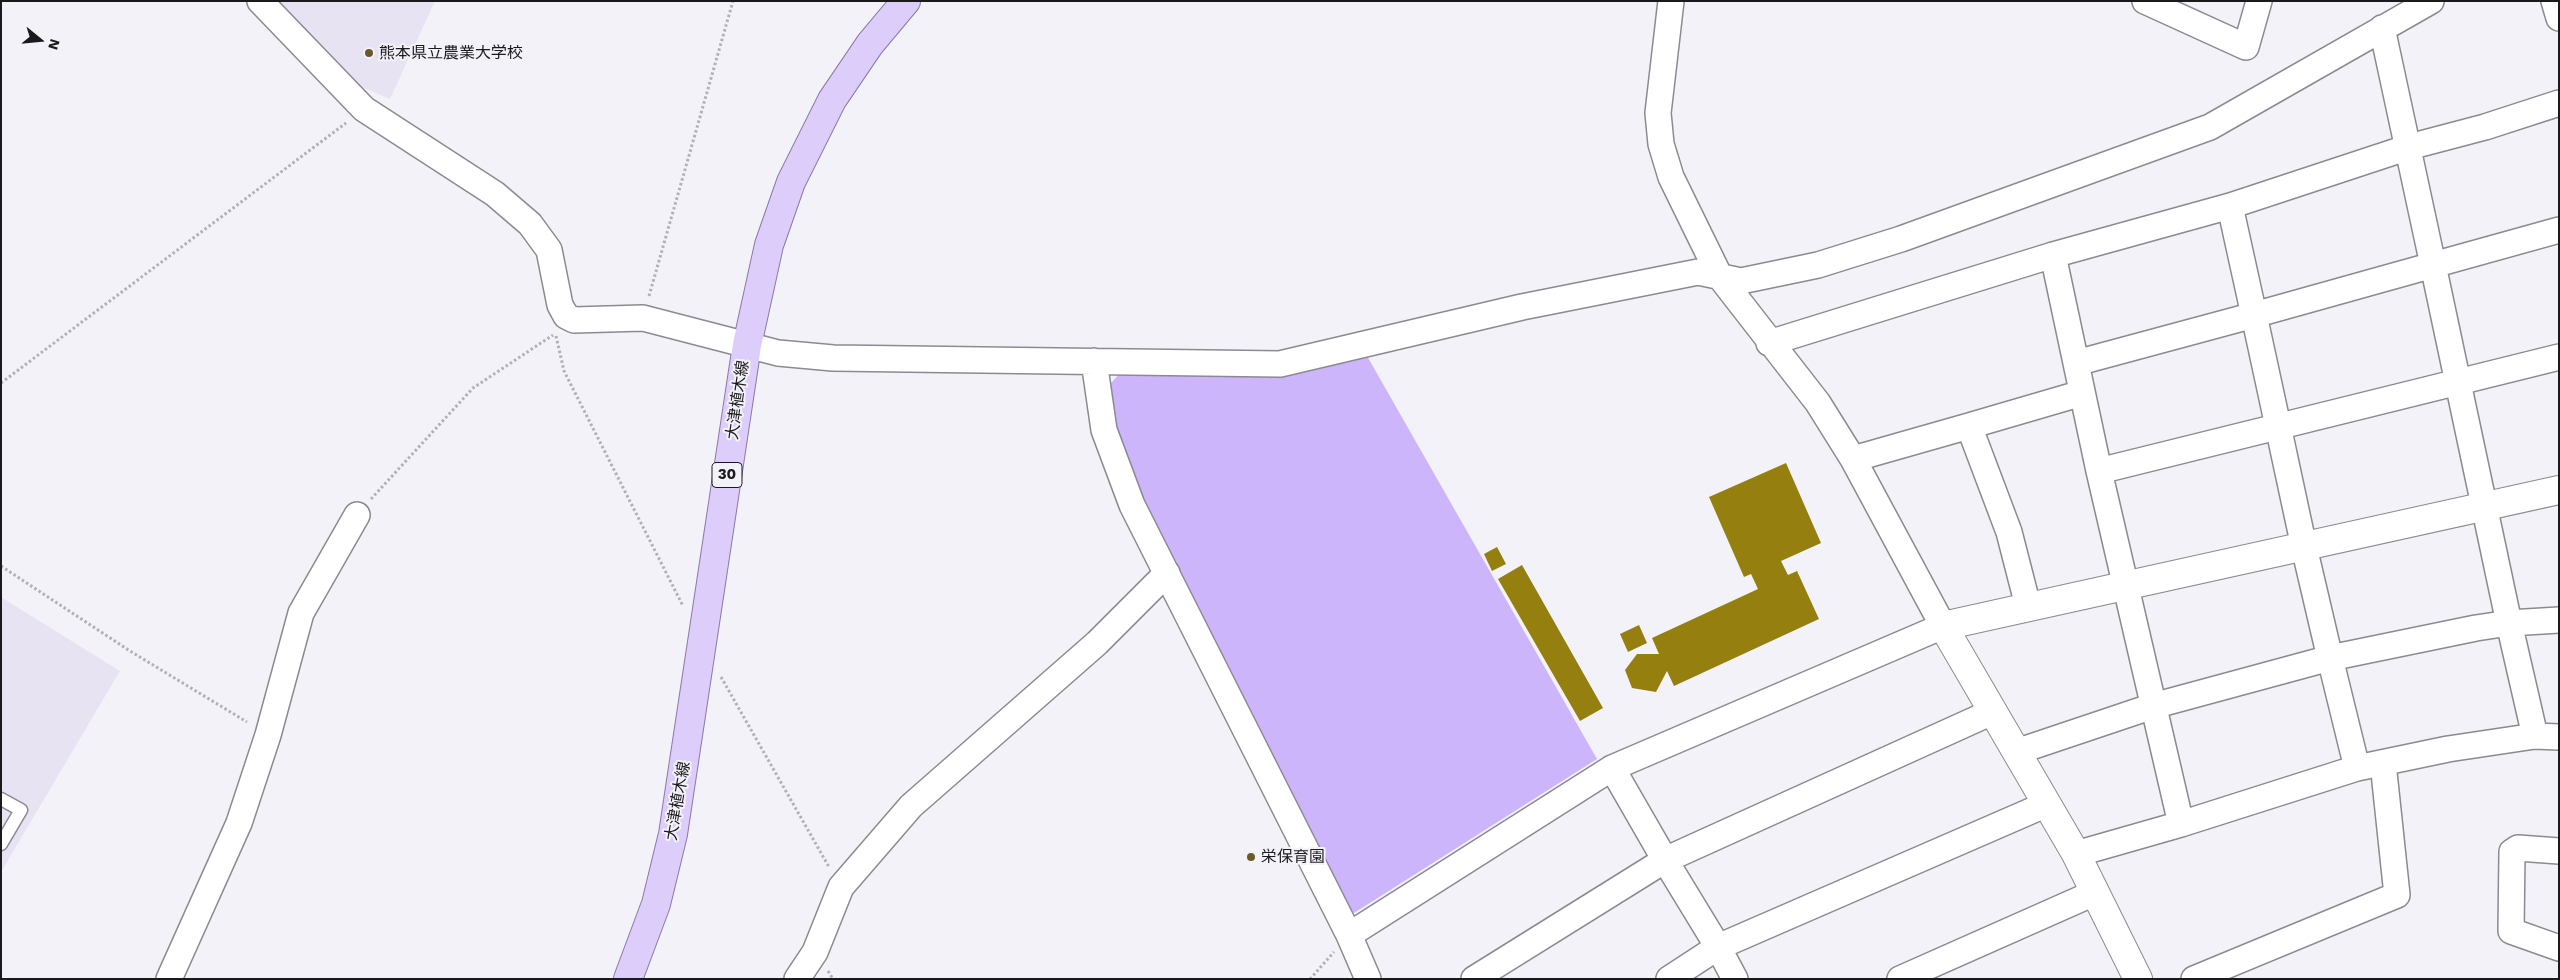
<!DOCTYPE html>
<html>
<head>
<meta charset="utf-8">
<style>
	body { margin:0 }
	#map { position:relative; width:2560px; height:980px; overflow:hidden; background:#f4f2f9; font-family:"Work Sans",sans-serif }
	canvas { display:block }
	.frame { position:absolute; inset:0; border:2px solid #1a191c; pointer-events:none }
	.north { position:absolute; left:15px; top:15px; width:50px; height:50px; -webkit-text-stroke:4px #f4f2f9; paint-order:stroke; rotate:107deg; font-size:14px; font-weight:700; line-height:20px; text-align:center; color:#1a191c }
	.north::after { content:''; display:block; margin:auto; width:18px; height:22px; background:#1a191c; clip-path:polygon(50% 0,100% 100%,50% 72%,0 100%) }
</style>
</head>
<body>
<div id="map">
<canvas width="2560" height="980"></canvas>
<div class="frame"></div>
<div class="north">N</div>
</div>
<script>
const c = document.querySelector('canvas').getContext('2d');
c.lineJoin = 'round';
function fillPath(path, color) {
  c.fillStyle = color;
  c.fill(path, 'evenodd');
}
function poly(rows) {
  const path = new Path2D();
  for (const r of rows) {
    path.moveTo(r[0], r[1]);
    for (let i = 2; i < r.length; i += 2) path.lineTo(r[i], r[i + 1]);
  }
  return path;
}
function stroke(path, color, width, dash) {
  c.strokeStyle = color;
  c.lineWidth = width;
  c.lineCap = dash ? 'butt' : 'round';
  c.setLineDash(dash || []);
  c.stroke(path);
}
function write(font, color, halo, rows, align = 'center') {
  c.font = font + ' "Work Sans","Noto Sans JP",sans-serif';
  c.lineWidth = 4;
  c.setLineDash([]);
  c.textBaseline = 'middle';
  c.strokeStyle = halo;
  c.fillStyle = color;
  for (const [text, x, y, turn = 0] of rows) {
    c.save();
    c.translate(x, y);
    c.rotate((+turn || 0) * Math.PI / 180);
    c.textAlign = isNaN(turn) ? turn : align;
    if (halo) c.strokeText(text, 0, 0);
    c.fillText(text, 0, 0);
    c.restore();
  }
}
const built = poly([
	[275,1,435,1,390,99,359,86],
	[1,597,120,671,1,872]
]);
const green = poly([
	[1367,356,1597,759,1354,913,1345,908,1141,499,1111,427,1110,384,1124,369,1279,374]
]);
const building = poly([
	[1786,463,1821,543,1781,561,1788,575,1797,571,1819,619,1674,686,1667,671,1656,692,1632,688,1625,670,1637,654,1659,654,1652,638,1758,589,1751,574,1744,577,1709,497],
	[1497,547,1506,564,1492,571,1484,554],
	[1522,565,1603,708,1580,721,1498,579],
	[1639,625,1647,643,1628,652,1620,634]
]);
const path = poly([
	[649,296,733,1],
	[556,336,564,371,683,606],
	[1,383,346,123],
	[371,499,473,388,553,335],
	[1,566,130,651,247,722],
	[721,677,829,867],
	[828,971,833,979],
	[1310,979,1334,952]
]);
const service = poly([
	[1,799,21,810,1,844]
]);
const minor = poly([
	[260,1,364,109,495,194,530,224,549,250,560,305,566,316,574,320,643,318,778,353,833,358,1280,364,1522,307,1698,272,1741,281,1818,265,1901,239,2210,127,2431,1],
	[2145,1,2246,47,2259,1],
	[2554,1,2559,18],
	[2382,28,2433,265,2559,230],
	[2053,255,2099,471,2181,824],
	[1769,343,2053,255,2230,206,2409,147,2485,127,2559,103],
	[1094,361,1104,430,1132,505,1349,935,1368,979],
	[2076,363,2254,315,2433,265,2509,623,2476,628,2330,658,2304,547,2278,426,2254,315,2230,206],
	[1969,426,2082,393],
	[1853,459,1969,426,2009,532,2028,606],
	[2099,471,2559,357],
	[1992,712,1665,860,1718,947,2047,804],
	[2535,736,2509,623,2559,620],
	[2016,752,2153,706,2330,658,2357,768],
	[2559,851,2518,848,2512,852,2511,931,2559,948],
	[2076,854,2181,824,2357,768,2448,749,2535,736,2559,737],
	[1349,935,1612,768,1943,626,1853,459,1818,403,1720,277,1671,177,1661,144,1658,113,1671,1],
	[169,979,239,823,268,735,301,613,357,515],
	[797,979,815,952,841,887,911,806,1097,643,1167,573],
	[1474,979,1665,860,1612,768],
	[1669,979,1718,947,1735,979],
	[1900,979,2094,893],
	[2194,979,2397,895,2383,763]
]);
const tertiary = poly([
	[2138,979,2076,854,1943,626,2559,490]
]);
const primary = poly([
	[628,979,656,904,673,834,747,345,769,245,791,182,832,100,870,44,906,1]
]);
const markers = [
	[369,53,5,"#675c29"],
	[1251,857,5,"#675c29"]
];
const shields = [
	[727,475,30]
];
const shieldNames = [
	["30",727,475]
];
const poiNames = [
	["熊本県立農業大学校",379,53],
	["栄保育園",1261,857]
];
const streetNames = [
	["大津植木線",738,400,-82],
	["大津植木線",678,801,-80]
];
fillPath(built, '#e8e3f2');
fillPath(green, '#cdb5fb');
fillPath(building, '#957f0e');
stroke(service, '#8c8a91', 15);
stroke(minor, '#8c8a91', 28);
stroke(tertiary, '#8c8a91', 30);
stroke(primary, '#8a79aa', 30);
stroke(path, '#b2b0b6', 3, [2.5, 2.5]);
stroke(service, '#fff', 12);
stroke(minor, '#fff', 25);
stroke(tertiary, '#fff', 28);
stroke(primary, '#ddcdfa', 28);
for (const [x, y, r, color] of markers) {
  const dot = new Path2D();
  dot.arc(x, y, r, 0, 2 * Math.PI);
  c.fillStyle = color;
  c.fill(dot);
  stroke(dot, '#f4f2f9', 2);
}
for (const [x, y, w] of shields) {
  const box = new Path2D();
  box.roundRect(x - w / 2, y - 12.5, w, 25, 4);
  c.fillStyle = '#f4f2f9';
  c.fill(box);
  stroke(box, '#1a191c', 1);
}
write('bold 15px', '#1a191c', null, shieldNames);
write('16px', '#1a191c', '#f4f2f9', poiNames, 'left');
write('16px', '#1a191c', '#f4f2f9', streetNames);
</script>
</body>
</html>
